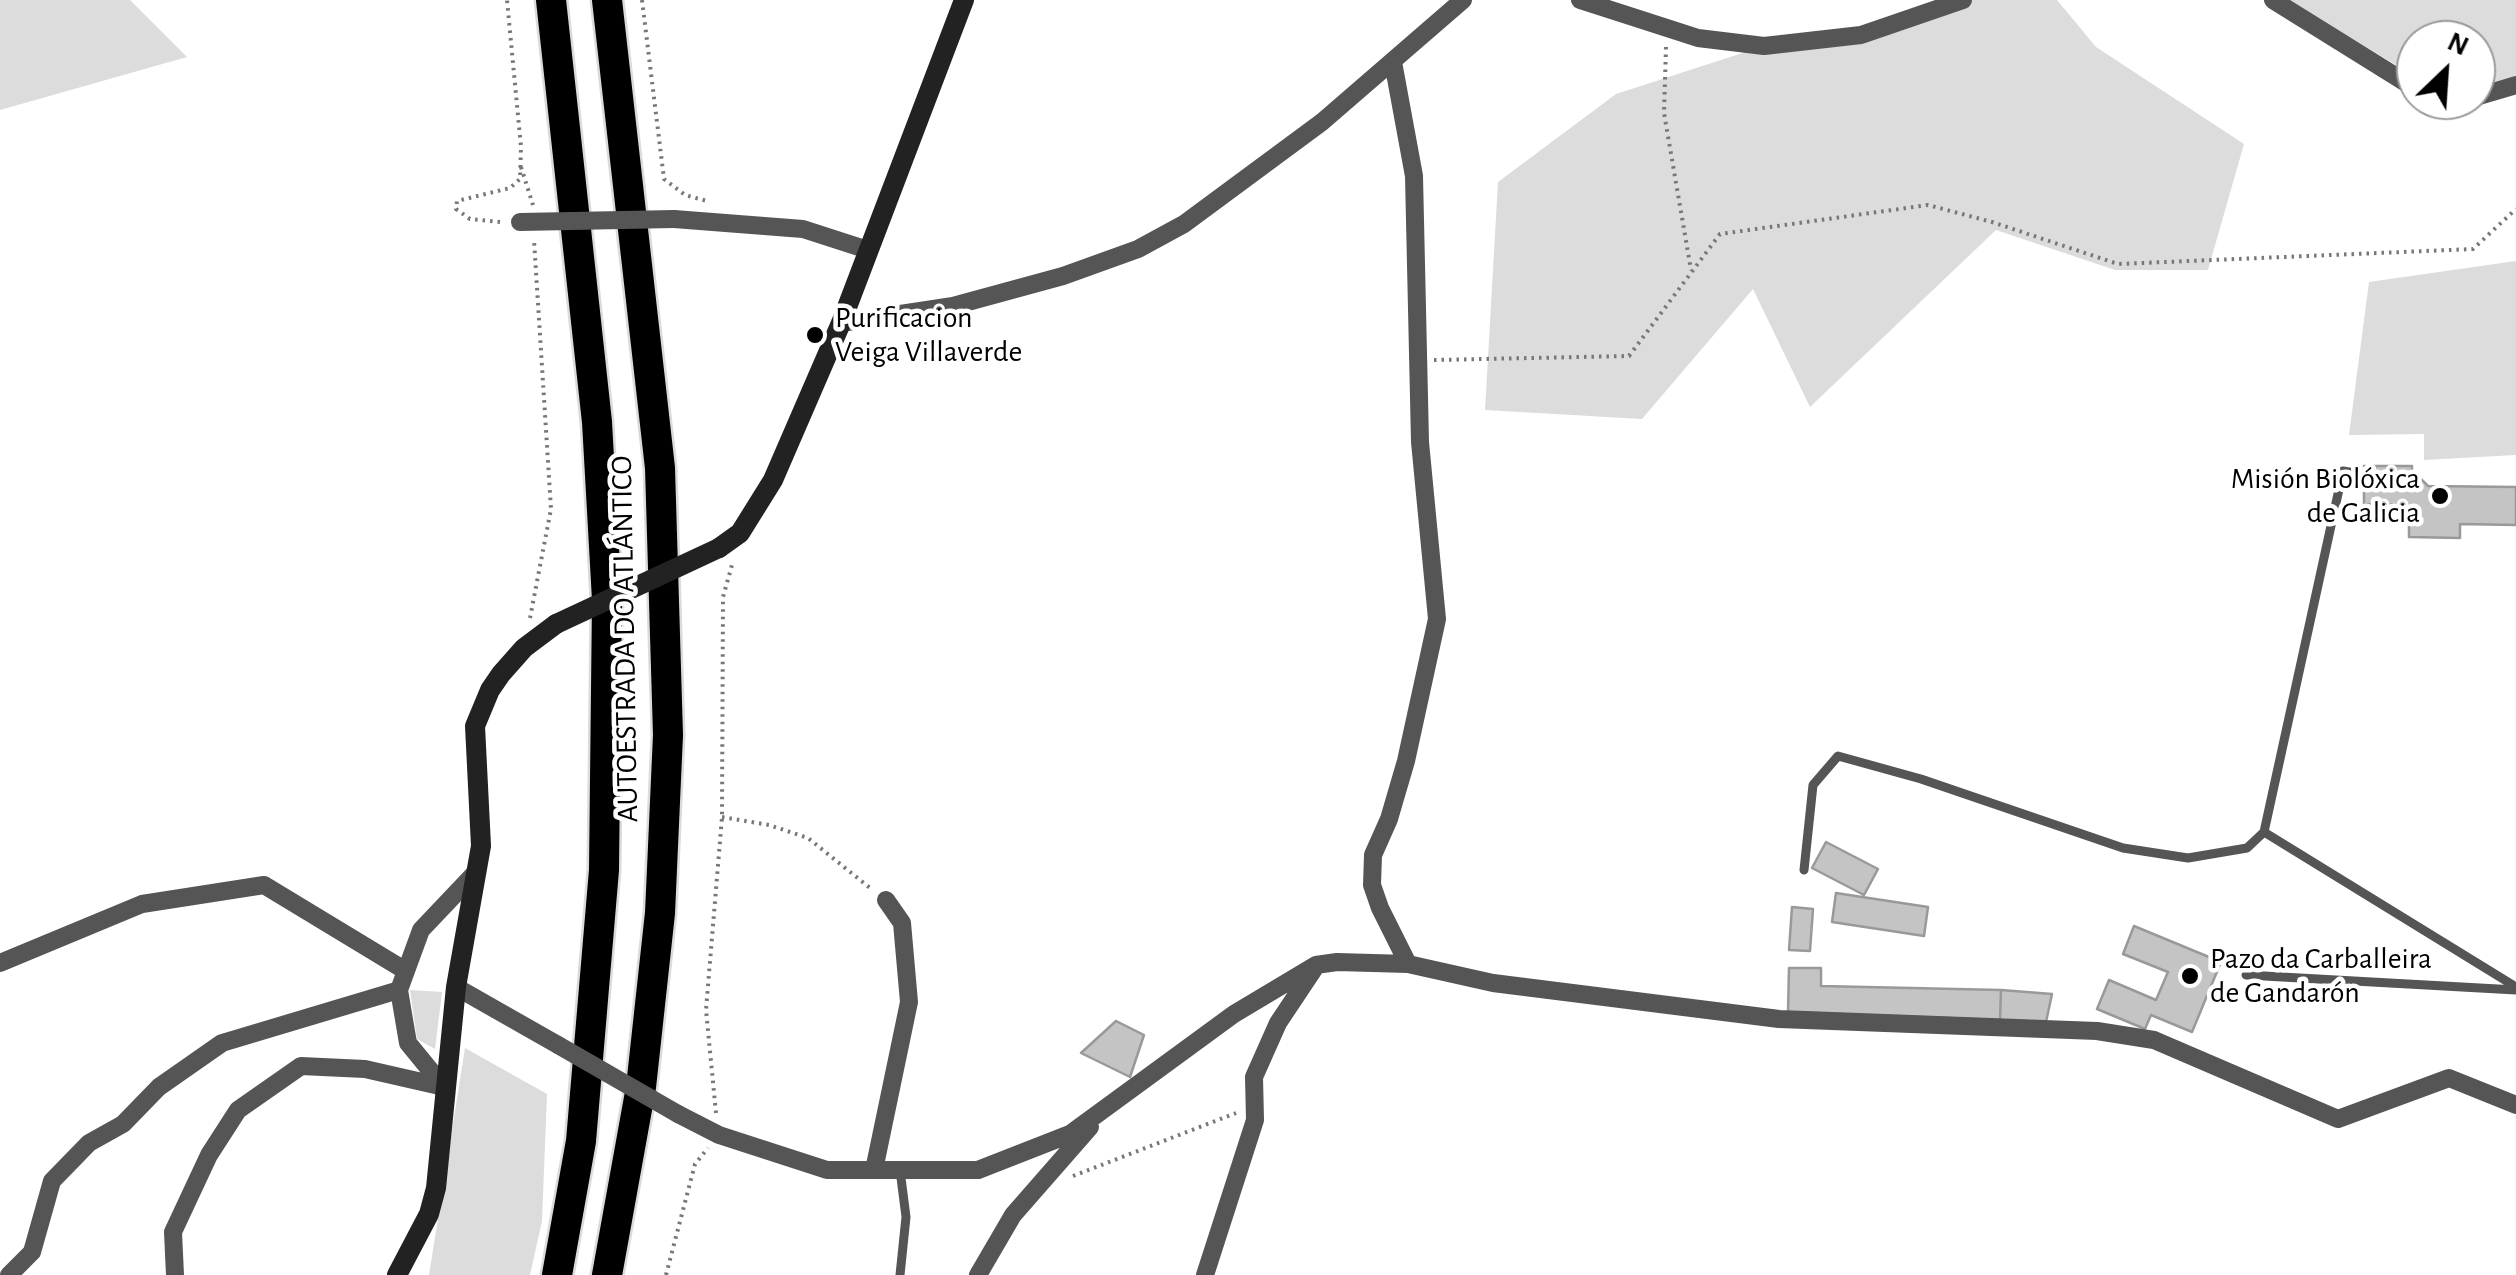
<!DOCTYPE html>
<html>
<head>
<meta charset="utf-8">
<style>
	body { margin:0 }
	#map { position:relative; width:2516px; height:1275px; overflow:hidden; background:#fff; font-family:"Alegreya Sans",sans-serif }
	canvas { display:block }
	.north { position:absolute; left:2396px; top:20px; width:100px; height:100px; box-sizing:border-box; background:#fff; border:2px solid #999; border-radius:50%; rotate:25deg; font-size:28px; font-weight:700; line-height:40px; text-align:center; color:#000 }
	.north::after { content:''; display:block; margin:auto; width:35px; height:45px; background:#000; clip-path:polygon(50% 0,100% 100%,50% 72%,0 100%) }
</style>
</head>
<body>
<div id="map">
<canvas width="2516" height="1275"></canvas>
<div class="north">N</div>
</div>
<script>
const c = document.querySelector('canvas').getContext('2d');
c.lineJoin = 'round';
function fillPath(path, color) {
  c.fillStyle = color;
  c.fill(path, 'evenodd');
}
function poly(rows) {
  const path = new Path2D();
  for (const r of rows) {
    path.moveTo(r[0], r[1]);
    for (let i = 2; i < r.length; i += 2) path.lineTo(r[i], r[i + 1]);
  }
  return path;
}
function stroke(path, color, width, dash) {
  c.strokeStyle = color;
  c.lineWidth = width;
  c.lineCap = dash ? 'butt' : 'round';
  c.setLineDash(dash || []);
  c.stroke(path);
}
function write(font, color, halo, rows, align = 'center') {
  c.font = font + ' "Alegreya Sans",sans-serif';
  c.lineWidth = 9;
  c.setLineDash([]);
  c.textBaseline = 'middle';
  c.strokeStyle = halo;
  c.fillStyle = color;
  for (const [text, x, y, turn = 0] of rows) {
    c.save();
    c.translate(x, y);
    c.rotate((+turn || 0) * Math.PI / 180);
    c.textAlign = isNaN(turn) ? turn : align;
    if (halo) c.strokeText(text, 0, 0);
    c.fillText(text, 0, 0);
    c.restore();
  }
}
const green = poly([
	[0,0,130,0,187,57,0,110],
	[1963,0,2057,0,2096,47,2244,144,2208,270,2115,270,1996,230,1810,407,1753,289,1642,419,1485,410,1498,182,1616,94,1764,46,1861,35],
	[2277,0,2516,0,2516,78,2476,94,2476,40,2416,40,2416,77,2351,38],
	[2516,261,2516,455,2424,460,2424,434,2349,435,2369,282],
	[410,990,442,992,435,1049,417,1039],
	[465,1048,547,1094,542,1221,530,1275,429,1275]
]);
const building = poly([
	[2364,466,2412,466,2412,477,2419,477,2428,486,2516,487,2516,525,2460,524,2460,538,2409,537,2409,505,2364,504,2364,466],
	[1826,842,1878,869,1864,895,1812,868,1826,842],
	[1836,893,1928,907,1924,936,1832,922,1836,893],
	[1792,907,1813,909,1810,951,1789,950,1792,907],
	[2134,926,2221,962,2192,1032,2151,1015,2145,1029,2097,1009,2109,980,2156,1000,2168,972,2123,954,2134,926],
	[1789,968,1821,968,1821,986,2001,990,2000,1020,1788,1012,1789,968],
	[2001,990,2052,994,2046,1022,2000,1020,2001,990],
	[1116,1021,1144,1035,1130,1077,1081,1053,1116,1021]
]);
const path = poly([
	[642,0,664,179,685,195,707,201],
	[1666,47,1664,113,1691,270],
	[521,167,533,205],
	[500,222,470,219,456,209,457,201,510,188,520,179,521,147,507,0],
	[1434,360,1629,356,1720,234,1928,205,1992,222,2118,264,2473,249,2516,209],
	[530,618,551,509,534,240],
	[722,817,769,825,808,838,870,888],
	[716,1113,706,1010,722,817,723,597,732,565],
	[1073,1176,1236,1113],
	[666,1275,695,1164,708,1148]
]);
const lane = poly([
	[2355,473,2343,471,2264,832,2516,987],
	[1804,870,1813,785,1838,756,1921,779,2123,848,2188,858,2247,848,2264,832],
	[2246,975,2516,990],
	[900,1275,906,1217,900,1170]
]);
const street = poly([
	[1580,0,1698,38,1764,46,1861,35,1963,0],
	[2273,0,2416,89],
	[1393,62,1414,176,1420,442,1437,619,1406,761,1389,819,1373,855,1372,885,1380,908,1408,964],
	[2476,97,2516,85],
	[2449,100,2465,100],
	[674,219,803,229,868,250],
	[841,323,953,306,1063,276,1138,249,1184,224,1322,122,1463,0],
	[0,963,142,904,264,885,406,971],
	[456,987,558,1045],
	[444,1087,408,1043,399,990,421,930,477,871],
	[678,1114,719,1135,827,1170,978,1170,1070,1134,1234,1014,1316,965,1337,962,1408,964,1493,983,1779,1019,2097,1031,2154,1040,2338,1119,2449,1078,2516,1105],
	[874,1170,909,1002,902,923,886,900],
	[9,1275,32,1252,52,1181,89,1143,123,1124,159,1087,222,1043,399,990],
	[175,1275,173,1232,209,1155,238,1110,301,1066,365,1069,444,1087],
	[978,1275,1013,1215,1090,1127],
	[1205,1275,1255,1120,1254,1077,1278,1023,1314,969]
]);
const secondary = poly([
	[719,548,740,533,773,480,841,323,964,0],
	[397,1275,429,1214,436,1188,456,987,481,846,475,726,490,690,501,674,524,648,556,624]
]);
const highway = poly([
	[551,0,597,422,607,600,604,870,581,1141,557,1275],
	[607,0,660,468,668,735,660,913,641,1087,607,1275]
]);
const streetBridge = poly([
	[520,222,674,219],
	[558,1045,678,1114]
]);
const secondaryBridge = poly([
	[556,624,719,548]
]);
const markers = [
	[815,335,10,"#000"],
	[2440,496,10,"#000"],
	[2190,976,10,"#000"]
];
const poiNames = [
	["Purificacion",835,318],
	["Veiga Villaverde",835,352],
	["Misión Biolóxica",2420,479,"right"],
	["de Galicia",2420,513,"right"],
	["Pazo da Carballeira",2210,959],
	["de Gandarón",2210,993]
];
const streetNames = [
	["AUTOESTRADA DO ATLÁNTICO",625,639,-91]
];
fillPath(green, '#dcdcdc');
fillPath(building, '#c4c4c4');
stroke(building, '#999', 2.5);
stroke(highway, '#dbdbdb', 35);
stroke(path, '#777', 4, [2.5, 5]);
stroke(lane, '#555', 9);
stroke(street, '#555', 18);
stroke(secondary, '#222', 20);
stroke(highway, '#000', 30);
stroke(streetBridge, '#555', 18);
stroke(secondaryBridge, '#222', 20);
for (const [x, y, r, color] of markers) {
  const dot = new Path2D();
  dot.arc(x, y, r, 0, 2 * Math.PI);
  c.fillStyle = color;
  c.fill(dot);
  stroke(dot, '#fff', 4);
}
write('30px', '#000', '#fff', poiNames, 'left');
write('30px', '#000', '#fff', streetNames);
</script>
</body>
</html>
